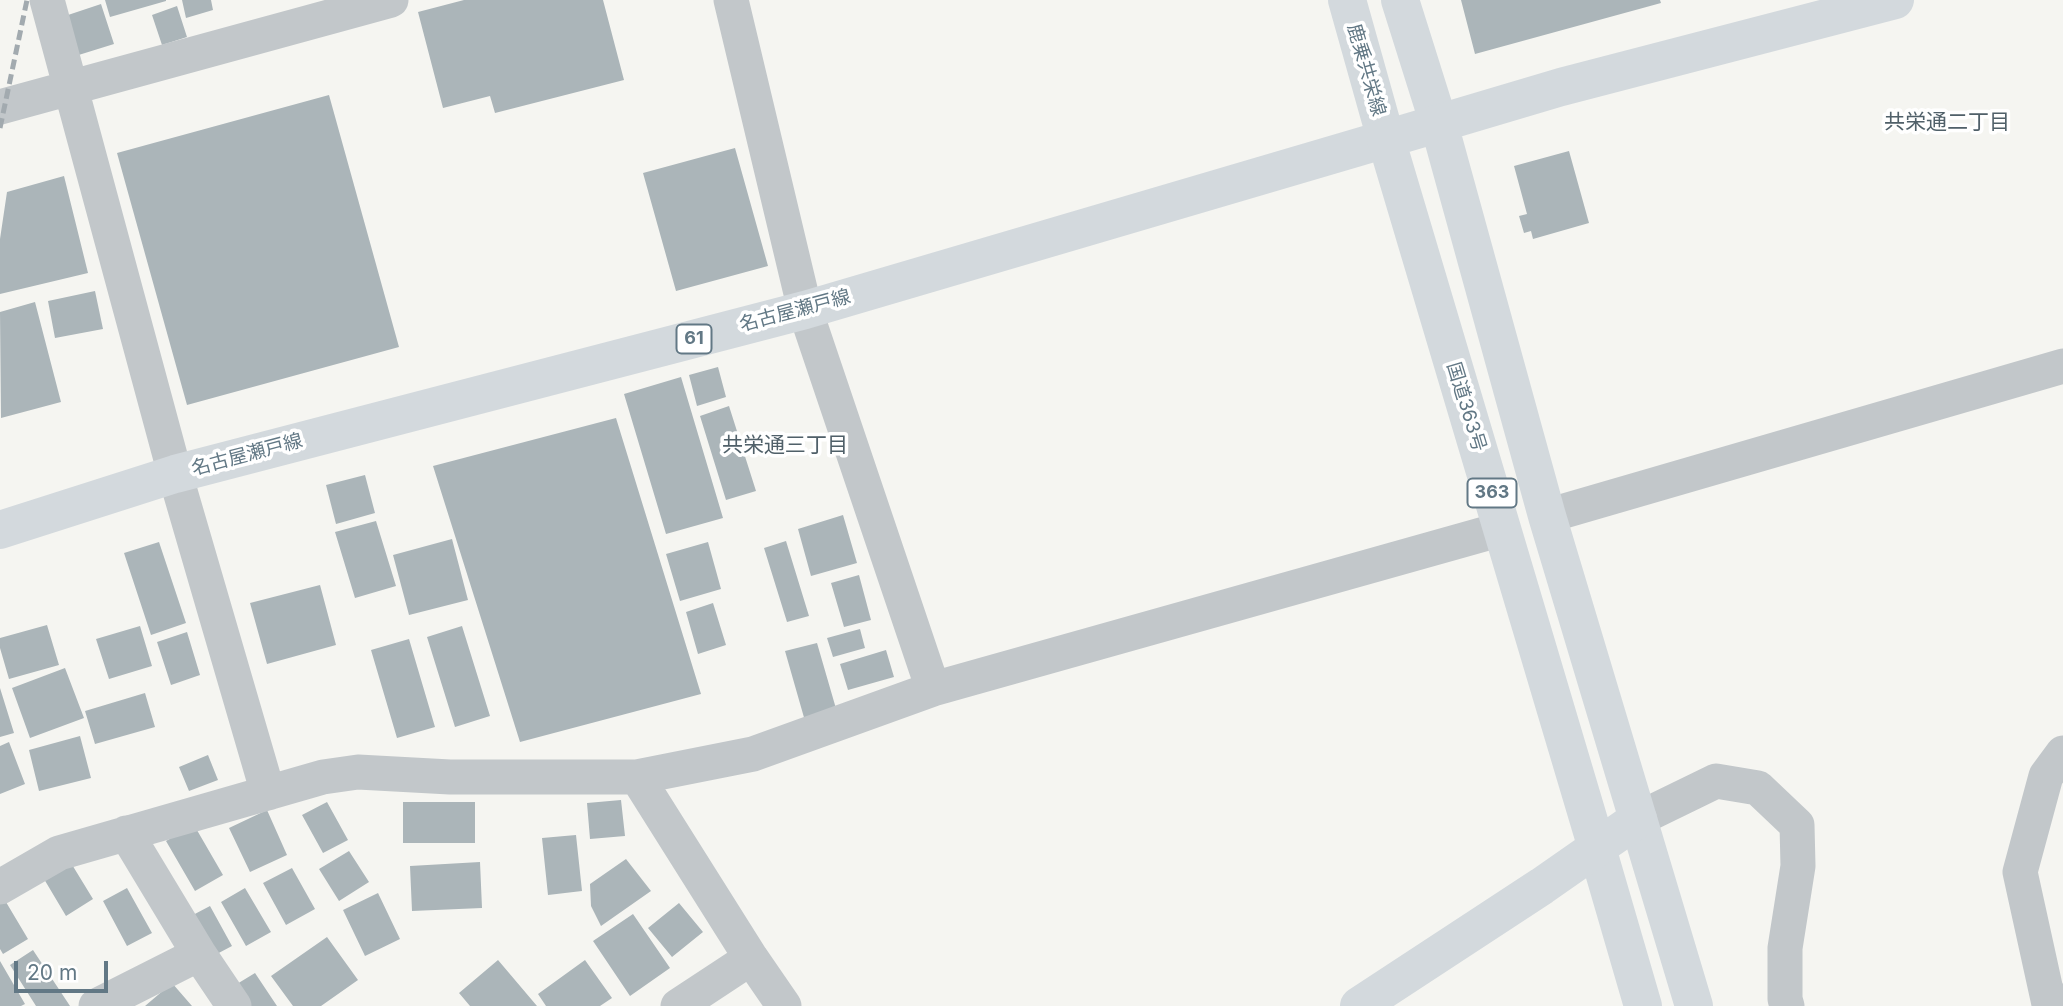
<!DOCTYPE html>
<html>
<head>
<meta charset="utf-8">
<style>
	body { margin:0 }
	#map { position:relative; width:2063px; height:1006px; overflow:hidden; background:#f5f5f1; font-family:Inter,sans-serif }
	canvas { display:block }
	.scale { position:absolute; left:14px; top:961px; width:94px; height:32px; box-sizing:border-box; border:4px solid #627885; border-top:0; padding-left:9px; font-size:21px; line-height:24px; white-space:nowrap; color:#627885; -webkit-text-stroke:5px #fff; paint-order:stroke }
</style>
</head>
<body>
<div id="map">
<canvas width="2063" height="1006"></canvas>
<div class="scale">20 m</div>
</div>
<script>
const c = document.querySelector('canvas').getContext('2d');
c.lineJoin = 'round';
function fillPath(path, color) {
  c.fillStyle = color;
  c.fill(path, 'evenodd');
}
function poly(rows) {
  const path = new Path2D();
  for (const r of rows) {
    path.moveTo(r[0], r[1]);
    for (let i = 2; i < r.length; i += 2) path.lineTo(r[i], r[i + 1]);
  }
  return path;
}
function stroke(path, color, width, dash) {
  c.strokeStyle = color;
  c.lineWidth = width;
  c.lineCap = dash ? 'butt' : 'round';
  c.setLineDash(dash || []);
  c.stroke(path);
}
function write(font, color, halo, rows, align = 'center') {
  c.font = font + ' Inter,"Noto Sans JP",sans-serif';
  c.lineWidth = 7;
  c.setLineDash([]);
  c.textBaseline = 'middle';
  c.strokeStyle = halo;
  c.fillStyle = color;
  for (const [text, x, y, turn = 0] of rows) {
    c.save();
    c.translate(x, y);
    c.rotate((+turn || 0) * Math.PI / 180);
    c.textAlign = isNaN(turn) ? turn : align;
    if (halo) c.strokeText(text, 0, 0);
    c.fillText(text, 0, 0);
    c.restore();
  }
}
const building = poly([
	[105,0,166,0,166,1,110,17],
	[182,0,211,0,213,10,186,18],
	[464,0,603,0,624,80,495,113,490,96,443,108,418,12],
	[1461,0,1660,0,1661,3,1475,54],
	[101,4,114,44,69,58,56,19],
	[177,6,187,37,162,45,152,15],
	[329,95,399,347,187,405,117,153],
	[735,148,768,266,676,291,643,173],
	[1569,151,1589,223,1533,239,1531,231,1524,233,1519,216,1527,214,1514,166],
	[64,176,88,273,0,294,0,239,7,192],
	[95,291,103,329,55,338,48,301],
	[35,302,61,402,1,418,0,312],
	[718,367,726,397,697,406,689,375],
	[681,377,723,518,666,534,624,394],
	[729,406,756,491,726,500,700,416],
	[616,418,701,694,520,742,433,466],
	[365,475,375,513,336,524,326,485],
	[843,515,857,563,811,576,798,529],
	[376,521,396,586,355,598,335,532],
	[452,539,468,600,409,615,393,555],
	[786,541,809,616,787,622,764,548],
	[159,542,186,623,151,635,124,553],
	[708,542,721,589,680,601,666,554],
	[859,575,871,620,844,627,831,583],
	[320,585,336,645,267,664,250,603],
	[713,603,726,645,698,654,686,612],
	[47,625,59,665,9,679,0,648,0,638],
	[140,626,152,666,109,679,96,639],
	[462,626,490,716,455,727,427,637],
	[860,629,865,648,833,657,827,638],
	[187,632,200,675,171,685,157,642],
	[409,639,435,727,397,738,371,650],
	[817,643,837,712,805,721,785,651],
	[886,650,894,677,848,690,840,664],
	[65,668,84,718,30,738,12,688],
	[0,688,14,733,0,737],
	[145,693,155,727,95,744,85,711],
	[80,736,91,778,39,791,29,750],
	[9,742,25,784,0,794,0,746],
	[208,755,218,780,189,791,179,767],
	[621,800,625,836,590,839,587,803],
	[327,802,348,840,323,853,302,815],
	[403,802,475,802,475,843,403,843],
	[267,810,287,855,250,872,229,828],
	[194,825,223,875,195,891,166,841],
	[576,835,582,891,548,895,542,838],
	[349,851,369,882,339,901,319,869],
	[626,859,651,891,601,926,591,906,590,884],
	[480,862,482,908,412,911,410,866],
	[71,863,93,899,66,916,44,879],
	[292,868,315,909,286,925,263,883],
	[127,888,152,933,127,946,103,901],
	[245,888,271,932,246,946,221,902],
	[378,893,400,939,365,956,343,910],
	[3,897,28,939,3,954,0,949,0,898],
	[679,903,703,932,672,957,648,928],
	[210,906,232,946,213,956,191,916],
	[633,914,670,968,630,996,593,941],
	[327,937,358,980,321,1006,293,1006,271,976],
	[33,950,70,1006,36,1006,10,965],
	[498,960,537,1006,470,1006,459,993],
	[585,960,612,998,600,1006,546,1006,538,994],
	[0,961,25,1004,21,1006,0,1006],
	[255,973,277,1006,245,1006,232,987],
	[172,983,192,1006,145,1006]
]);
const street = poly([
	[47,0,175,474,268,793],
	[731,0,805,310,933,689],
	[0,107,391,0],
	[1547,516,2063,366],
	[2063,753,2046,776,2020,872,2049,1004,2063,1001],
	[637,777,751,958,784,1006],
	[1638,819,1716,781,1758,788,1797,825,1798,866,1785,948,1785,999,1787,1006],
	[126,833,199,954,234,1006],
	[0,887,59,853,323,777,358,772,450,777,637,777,753,754,933,689,1502,529],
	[96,1006,199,954],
	[678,1006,751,958]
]);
const secondary = poly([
	[1347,0,1386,139],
	[1400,0,1439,124],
	[1638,819,1694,1006],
	[1597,848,1643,1006]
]);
const primary = poly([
	[0,530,175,474,805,310,1386,139]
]);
const highway = poly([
	[1597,848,1386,139,1561,87,1895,0],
	[1359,1006,1542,886,1638,819,1547,516,1439,124]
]);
const rail = poly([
	[0,128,27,0]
]);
const shields = [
	[694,339,35],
	[1492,493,49]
];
const shieldNames = [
	["61",694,339],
	["363",1492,493]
];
const streetNames = [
	["鹿乗共栄線",1366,70,74],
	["名古屋瀬戸線",795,311,-15],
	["国道363号",1466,407,73],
	["名古屋瀬戸線",247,455,-15]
];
const neighbourhoodNames = [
	["共栄通二丁目",1947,123],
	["共栄通三丁目",785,446]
];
fillPath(building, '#abb5b9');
stroke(street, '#c2c7ca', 35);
stroke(secondary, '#d3d9dd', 38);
stroke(primary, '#d3d9dd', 38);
stroke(highway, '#d3d9dd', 38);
stroke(rail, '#a2aaaf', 5, [10, 5]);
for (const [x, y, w] of shields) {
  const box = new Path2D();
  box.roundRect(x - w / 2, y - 14.5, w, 29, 5);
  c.fillStyle = '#fff';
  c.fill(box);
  stroke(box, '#627885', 2);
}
write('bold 18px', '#627885', null, shieldNames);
write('19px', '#627885', '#fff', streetNames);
write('21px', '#506069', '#fff', neighbourhoodNames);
</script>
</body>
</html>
